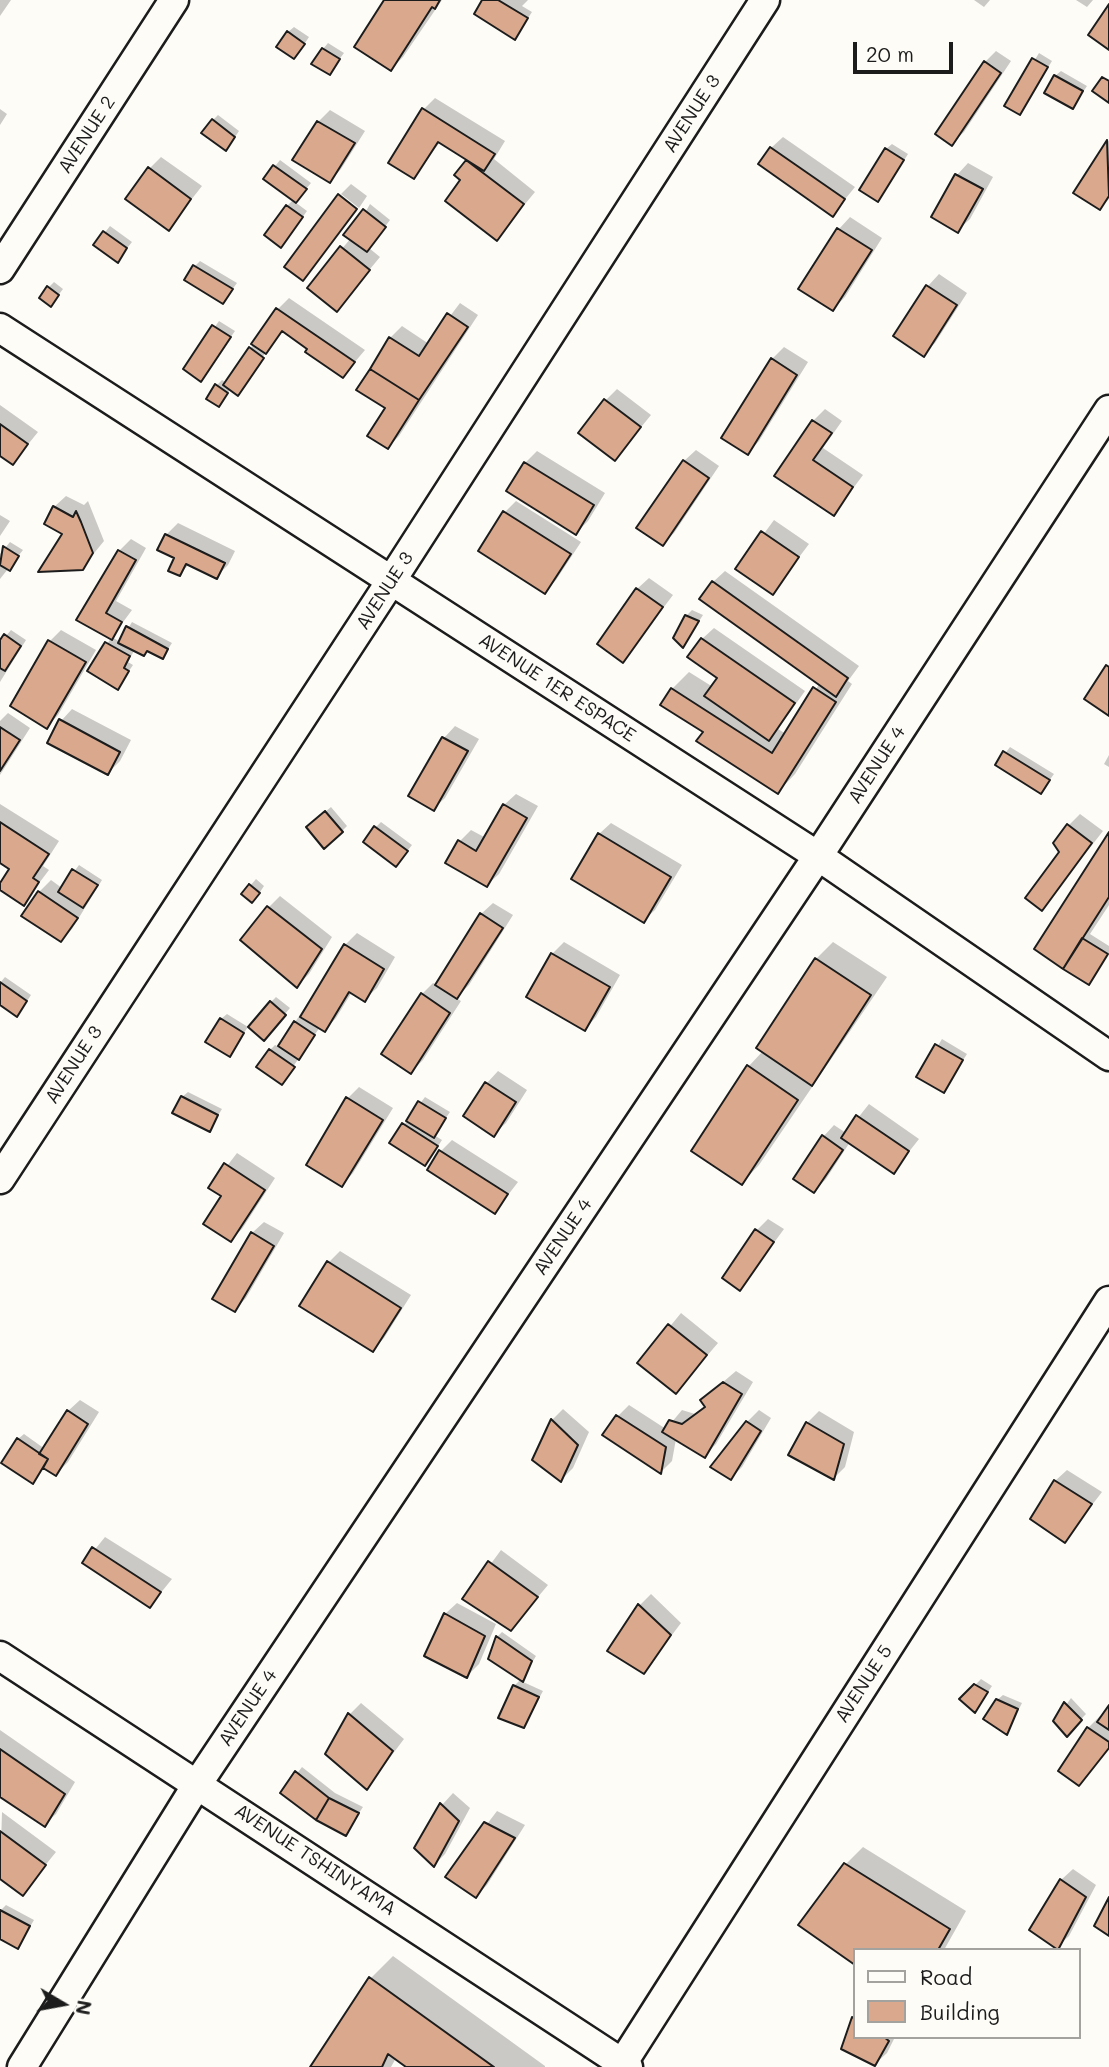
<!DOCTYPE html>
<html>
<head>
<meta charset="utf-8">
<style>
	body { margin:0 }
	#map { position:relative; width:1109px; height:2067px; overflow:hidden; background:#fdfcf7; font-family:Mali,sans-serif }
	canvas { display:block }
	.legend { position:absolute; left:853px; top:1948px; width:228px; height:91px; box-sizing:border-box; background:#fdfcf7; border:2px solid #a3a29f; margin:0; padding:9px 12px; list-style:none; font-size:21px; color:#1c1c1c }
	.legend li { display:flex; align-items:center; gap:14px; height:35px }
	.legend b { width:35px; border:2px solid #a3a29f }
	.north { position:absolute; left:28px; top:1969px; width:70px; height:70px; -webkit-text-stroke:5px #fdfcf7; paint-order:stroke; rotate:100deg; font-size:19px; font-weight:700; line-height:28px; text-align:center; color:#1c1c1c }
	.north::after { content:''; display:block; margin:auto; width:24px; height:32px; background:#1c1c1c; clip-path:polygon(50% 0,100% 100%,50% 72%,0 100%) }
	.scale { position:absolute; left:853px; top:42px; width:100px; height:32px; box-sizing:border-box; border:4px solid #1c1c1c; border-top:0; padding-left:9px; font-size:21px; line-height:24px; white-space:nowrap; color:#1c1c1c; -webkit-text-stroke:5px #fdfcf7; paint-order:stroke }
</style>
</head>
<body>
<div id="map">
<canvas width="1109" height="2067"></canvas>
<ul class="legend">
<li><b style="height:9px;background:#fdfcf7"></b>Road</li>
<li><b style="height:19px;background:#daa98d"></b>Building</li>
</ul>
<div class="north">N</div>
<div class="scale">20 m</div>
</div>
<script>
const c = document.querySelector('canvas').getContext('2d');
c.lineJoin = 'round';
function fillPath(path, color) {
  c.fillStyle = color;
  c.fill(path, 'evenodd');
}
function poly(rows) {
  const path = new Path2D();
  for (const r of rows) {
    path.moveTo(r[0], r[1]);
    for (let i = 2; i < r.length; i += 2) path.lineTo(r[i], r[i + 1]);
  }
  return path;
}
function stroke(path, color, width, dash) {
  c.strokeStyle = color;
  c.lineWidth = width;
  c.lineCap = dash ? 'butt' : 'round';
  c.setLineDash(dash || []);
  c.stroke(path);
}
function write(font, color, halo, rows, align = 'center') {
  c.font = font + ' Mali,sans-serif';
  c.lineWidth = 6;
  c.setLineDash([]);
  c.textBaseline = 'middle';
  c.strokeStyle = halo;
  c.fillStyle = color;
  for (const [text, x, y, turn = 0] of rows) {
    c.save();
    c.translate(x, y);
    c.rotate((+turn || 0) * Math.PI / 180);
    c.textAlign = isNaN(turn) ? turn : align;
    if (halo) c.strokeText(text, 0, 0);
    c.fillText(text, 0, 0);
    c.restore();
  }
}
const shadow = poly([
	[0,0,11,0,0,16],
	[386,0,442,0,403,57,391,69],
	[484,0,528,0,522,6,532,12,515,38],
	[974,0,990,0,984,7],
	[1076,0,1093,0,1087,7],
	[294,27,309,37,299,52,288,32],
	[328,43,344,53,329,73,323,49],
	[996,51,1011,61,964,132,952,143,985,62],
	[1039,53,1052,61,1020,113,1007,106],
	[1061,71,1087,86,1073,107,1055,76],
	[435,98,505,141,494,159,535,192,497,238,463,180,456,175,468,160,440,142,414,177,424,109],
	[0,109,7,114,0,125],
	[330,110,365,131,341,169,330,181,318,122],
	[218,115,239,131,231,143,213,120],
	[783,137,855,187,833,214,771,148],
	[1109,140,1109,199,1100,208,1076,192],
	[892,144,908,154,883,194,886,149],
	[161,157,202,186,169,228,149,169],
	[280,160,311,183,295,202,307,211,286,240,287,206,294,199,265,179],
	[968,163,993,177,970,219,958,230,933,216,957,175],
	[351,184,367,196,359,208,341,194],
	[339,197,357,211,303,279],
	[370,204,390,220,369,248,380,257,337,309,310,287,351,238],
	[850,217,882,238,845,297,833,309,800,288,839,229],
	[110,226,132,242,117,261,95,245],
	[200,261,237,283,223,302,195,266],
	[939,274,967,293,935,343,923,354,895,336,928,286],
	[54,282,63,289,51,305,49,287],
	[289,298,365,350,343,376,284,330,267,350,244,388,238,393,231,388,224,399,217,385,222,380,227,383,277,310],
	[460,303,478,315,399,436,388,447,390,338,402,326,429,344],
	[219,321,235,331,201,380,186,369],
	[784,347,808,362,759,441,748,453,772,359],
	[617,389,651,415,615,459,605,401],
	[0,405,38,432,13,463,0,453],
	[825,409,842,421,823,448,863,475,834,514,776,475,813,421],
	[696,450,719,466,674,533,662,544,684,461],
	[537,451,605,493,588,521,576,533,525,463],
	[66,496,84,505,88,501,104,541,82,568,54,507],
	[516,501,581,542,556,580,545,592,505,512],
	[0,515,10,521,0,536],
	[774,520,809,544,772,593,738,569],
	[178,523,235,551,228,565,216,577,190,564,179,574,177,558,159,549,166,535],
	[131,539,146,548,116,601,132,610,112,637,120,642,132,622,172,643,163,657,148,650,135,649,128,662,133,665,118,687,90,671,111,638,79,619,119,551],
	[10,542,23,550,0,579,0,554],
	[725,571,859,666,848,681,852,684,795,774,778,792,705,731,672,689,689,672,713,687,720,677,702,639,714,628,805,691,778,729,786,734,820,683,713,582],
	[649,578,673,595,623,661,637,589],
	[692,610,703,615,683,646,686,616],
	[11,630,26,640,0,682,0,643],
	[61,630,96,650,58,715,47,727,50,641],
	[72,709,131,740,120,761,108,773,61,721],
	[8,713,30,728,0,775,0,721],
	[455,726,479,739,445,798,433,809,411,796,444,738],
	[1010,747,1054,774,1041,792,997,764],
	[1109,755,1109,767,1104,764],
	[516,794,538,806,499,874,487,885,459,842,471,830,486,838,504,805],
	[0,804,59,841,43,866,49,870,24,903,0,888,11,868,0,861],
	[331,807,347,826,342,831,313,822],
	[1080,814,1103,831,1042,909,1068,826],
	[381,822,412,845,401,859,376,827],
	[611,823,682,865,655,910,643,921,599,834],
	[1109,836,1109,905,1090,934,1109,946,1109,953,1089,983,1064,968],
	[79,865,102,880,72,929,61,940,39,892,51,880,62,888],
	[256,879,264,886,258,895,244,893],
	[280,896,332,937,309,974,297,986,268,908],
	[493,903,513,915,469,985,456,998,461,1001,423,1060,411,1072,422,994,433,983,437,985,481,914],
	[357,933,395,957,377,988,365,999,352,992,336,1018,325,1030,320,1027,282,1083,270,1050,275,1045,279,1047,345,945],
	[564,942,620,975,596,1017,585,1029,552,954],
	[833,942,887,977,759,1165,742,1183,748,1067,763,1051,816,959],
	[5,977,31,995,22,1009,0,1003,0,983],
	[276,997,290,1008,269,1033,271,1002],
	[227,1014,248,1027,229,1055,221,1019],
	[942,1039,967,1054,943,1091,919,1077],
	[498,1071,527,1090,506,1123,494,1134,466,1116,487,1083],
	[359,1087,393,1108,353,1173,342,1185,348,1098],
	[188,1092,222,1109,209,1130,182,1097],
	[425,1097,450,1112,434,1135,442,1140,430,1158,391,1142],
	[869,1104,919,1139,893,1172,850,1142,826,1179,814,1191,823,1137,834,1125,846,1133],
	[452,1140,518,1182,495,1212,441,1151],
	[237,1153,275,1178,242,1229,230,1240,224,1196,211,1187],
	[768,1219,784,1229,740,1289,757,1230],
	[264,1222,284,1233,246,1298,235,1310,252,1233],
	[340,1251,411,1295,384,1338,373,1350,329,1262],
	[681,1313,718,1343,676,1392,640,1363],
	[736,1371,753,1382,716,1444,705,1455,676,1439,672,1461,661,1472,618,1416,629,1405,666,1429,682,1410,695,1414,706,1405,702,1400],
	[80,1400,99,1412,68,1462,56,1474,44,1466,38,1476,18,1439,24,1434,45,1449,68,1411],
	[563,1409,589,1432,573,1468,561,1480,534,1459,552,1420],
	[759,1410,771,1418,742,1467,731,1478,747,1422],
	[819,1411,854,1432,845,1467,834,1478,807,1423],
	[1067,1470,1102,1492,1065,1540,1055,1481],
	[105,1537,172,1579,150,1606,84,1563],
	[501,1550,548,1585,511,1629,465,1599],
	[651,1594,681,1623,644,1672,609,1650,640,1605],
	[457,1603,496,1624,479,1664,467,1676,445,1614],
	[502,1632,536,1656,521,1681,543,1691,524,1726,514,1686,521,1679,490,1658,497,1637],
	[981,1679,992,1686,975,1711,962,1699],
	[1003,1695,1022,1703,1007,1733,997,1700],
	[1071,1698,1086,1714,1067,1734,1055,1721],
	[361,1703,404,1739,367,1788,327,1754,350,1714],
	[1109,1708,1109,1749,1079,1784,1088,1728,1100,1716,1102,1718],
	[0,1730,75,1782,56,1814,44,1825,0,1795],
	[302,1767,335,1793,363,1807,345,1834,282,1793],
	[453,1793,470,1808,445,1854,434,1865,416,1847,442,1805],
	[497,1811,525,1825,487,1885,476,1896,447,1877],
	[2,1812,56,1852,23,1893,0,1877],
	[863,1847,966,1911,944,1950,855,1950,855,1963,800,1925,846,1864],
	[1073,1869,1096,1885,1069,1936,1057,1947,1061,1880],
	[6,1905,34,1920,18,1947,0,1937,0,1911],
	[393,1956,545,2066,545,2067,409,2067,396,2058,391,2067,312,2067,371,1978],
	[855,2016,855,2037,895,2037,887,2053,875,2064,843,2048]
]);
const building = poly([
	[384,0,440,0,435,9,432,7,391,71,354,47,384,0],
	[482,0,498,0,528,18,515,40,474,14,482,0],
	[1109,4,1109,50,1088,35,1109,4],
	[287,31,305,44,294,59,276,47,287,31],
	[322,48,340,59,330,75,311,64,322,48],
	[1032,58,1048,67,1020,115,1004,106,1032,58],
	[984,61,1001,73,952,146,935,134,984,61],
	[1054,75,1083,91,1073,109,1044,93,1054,75],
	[1102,77,1109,81,1109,103,1092,91,1102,77],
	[422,108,495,154,484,171,438,142,414,179,388,163,422,108],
	[212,119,235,137,226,151,201,133,212,119],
	[317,121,355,143,330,183,292,160,317,121],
	[1107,140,1109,196,1100,210,1073,193,1107,140],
	[770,147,845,199,833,217,758,164,770,147],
	[885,148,904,160,878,202,859,190,885,148],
	[466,160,524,204,497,241,445,201,460,180,454,175,466,160],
	[273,165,307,189,296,203,263,179,273,165],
	[148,167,191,199,169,231,125,199,148,167],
	[955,174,983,189,958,233,931,217,955,174],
	[338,194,357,209,303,281,284,267,338,194],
	[286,205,303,217,281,248,264,235,286,205],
	[363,209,386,227,367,252,343,235,363,209],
	[837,228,872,250,833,311,798,289,837,228],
	[103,231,127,248,118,263,93,245,103,231],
	[340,246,370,270,337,312,307,288,340,246],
	[193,265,233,289,223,304,184,280,193,265],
	[926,285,957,305,924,357,893,336,926,285],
	[47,286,59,295,51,307,39,298,47,286],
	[276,308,355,362,343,378,305,352,307,349,282,331,266,354,251,344,276,308],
	[447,313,468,327,419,400,370,369,389,337,419,356,447,313],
	[212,325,231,337,201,382,183,369,212,325],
	[249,347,264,358,238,396,223,385,249,347],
	[771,358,797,375,748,455,721,438,771,358],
	[370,369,419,400,388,449,367,436,385,408,356,390,370,369],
	[215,384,228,393,219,407,206,399,215,384],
	[604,399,641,427,615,461,578,433,604,399],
	[812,420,832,433,813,460,853,487,834,516,774,476,812,420],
	[0,424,28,444,13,465,0,456,0,424],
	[683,460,709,478,663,546,636,528,683,460],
	[524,462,594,505,576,535,506,491,524,462],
	[53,506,73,517,76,511,81,522,93,553,83,570,38,572,62,534,44,524,53,506],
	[503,511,571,554,545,594,478,551,503,511],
	[761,531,799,557,773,595,735,569,761,531],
	[165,534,225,563,217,579,186,564,180,576,168,571,174,558,157,550,165,534],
	[3,546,19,556,10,571,0,565,3,546],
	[118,550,136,560,106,613,122,622,112,640,76,620,118,550],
	[712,581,848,678,836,697,699,599,712,581],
	[636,588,663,607,623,663,597,644,636,588],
	[685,615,699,621,683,648,673,638,685,615],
	[126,626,168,649,163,659,147,651,144,656,118,643,126,626],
	[4,634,21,646,5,671,0,668,0,640,4,634],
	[701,638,795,703,769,741,704,696,717,678,687,657,701,638],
	[48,640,86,662,47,729,10,706,48,640],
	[105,642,130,656,124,668,129,671,118,690,87,671,105,642],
	[1106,665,1109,667,1109,716,1084,699,1106,665],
	[813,687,836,702,778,794,696,741,703,732,660,705,671,688,772,753,813,687],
	[59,719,120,752,108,775,47,743,59,719],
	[0,727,20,740,0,771,0,727],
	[442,737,468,751,434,811,408,796,442,737],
	[1003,751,1050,780,1041,794,995,765,1003,751],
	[503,804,527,818,487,887,445,863,458,840,476,851,503,804],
	[325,811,343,832,324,849,306,827,325,811],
	[0,822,49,854,33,878,39,882,24,906,0,890,0,883,9,869,0,863,0,822],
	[1067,824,1092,843,1042,911,1025,898,1059,852,1053,843,1067,824],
	[374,826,408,851,396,867,363,842,374,826],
	[1109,832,1109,897,1063,969,1034,949,1109,832],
	[598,833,671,877,644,923,571,879,598,833],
	[72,869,98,885,83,908,58,892,72,869],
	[249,884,260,893,252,903,241,894,249,884],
	[38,891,78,918,61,942,21,916,38,891],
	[267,906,322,949,297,988,240,940,267,906],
	[480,913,503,928,457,999,435,985,480,913],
	[1082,938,1108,954,1089,985,1063,969,1082,938],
	[344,944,384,969,365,1002,349,992,325,1032,300,1017,344,944],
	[551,953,610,987,585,1031,526,997,551,953],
	[815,958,871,995,812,1086,756,1048,815,958],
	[0,982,27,1001,17,1017,0,1005,0,982],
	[421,993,450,1013,411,1074,381,1054,421,993],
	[270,1001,286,1015,264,1041,248,1027,270,1001],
	[220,1018,244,1033,230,1057,205,1042,220,1018],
	[294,1021,315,1035,299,1060,278,1046,294,1021],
	[935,1044,963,1060,944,1093,916,1077,935,1044],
	[269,1049,295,1067,282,1085,256,1067,269,1049],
	[747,1065,798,1100,742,1185,691,1151,747,1065],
	[485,1082,516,1102,494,1137,463,1116,485,1082],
	[181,1096,218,1115,210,1132,172,1113,181,1096],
	[346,1097,383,1120,342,1187,306,1165,346,1097],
	[418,1101,446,1118,434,1138,406,1121,418,1101],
	[856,1115,909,1151,894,1174,841,1138,856,1115],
	[402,1123,438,1146,425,1166,389,1143,402,1123],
	[822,1135,843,1150,814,1193,793,1179,822,1135],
	[439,1150,508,1194,495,1214,427,1170,439,1150],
	[224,1163,265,1190,231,1242,203,1224,221,1196,208,1188,224,1163],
	[755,1229,774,1242,740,1291,722,1278,755,1229],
	[251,1232,274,1246,235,1312,212,1299,251,1232],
	[327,1261,401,1308,373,1352,299,1306,327,1261],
	[668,1324,707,1355,676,1394,637,1363,668,1324],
	[723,1382,742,1394,705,1458,662,1432,669,1420,682,1424,705,1407,700,1400,723,1382],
	[67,1410,88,1424,56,1476,43,1468,48,1459,39,1454,67,1410],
	[616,1415,666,1447,661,1474,602,1435,616,1415],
	[551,1419,578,1445,561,1482,532,1460,551,1419],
	[746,1421,761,1431,731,1480,710,1467,746,1421],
	[806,1422,844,1444,834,1480,788,1455,806,1422],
	[17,1438,48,1459,33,1484,1,1463,17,1438],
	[1054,1480,1092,1504,1065,1543,1030,1519,1054,1480],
	[92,1547,161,1592,150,1608,82,1563,92,1547],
	[488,1561,538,1597,511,1631,462,1599,488,1561],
	[638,1604,671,1635,644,1674,607,1651,638,1604],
	[444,1613,485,1636,467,1678,424,1656,444,1613],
	[496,1636,532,1661,523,1682,488,1659,496,1636],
	[974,1684,988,1692,975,1713,959,1699,974,1684],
	[513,1685,539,1697,524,1728,498,1718,513,1685],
	[996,1699,1018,1709,1007,1735,983,1719,996,1699],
	[1064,1702,1082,1720,1067,1737,1053,1721,1064,1702],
	[1109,1705,1109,1730,1097,1722,1109,1705],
	[348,1713,393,1751,367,1790,325,1754,348,1713],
	[1087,1727,1109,1742,1109,1748,1079,1786,1058,1771,1087,1727],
	[0,1749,65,1794,45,1827,0,1797,0,1749],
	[295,1771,329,1798,316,1820,280,1793,295,1771],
	[329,1798,359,1813,346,1836,316,1820,329,1798],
	[440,1803,459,1821,434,1867,414,1848,440,1803],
	[484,1822,515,1838,476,1898,445,1877,484,1822],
	[0,1831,46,1865,23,1896,0,1879,0,1831],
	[844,1863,950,1929,938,1950,855,1950,855,1965,798,1925,844,1863],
	[1060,1879,1086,1897,1058,1950,1029,1930,1060,1879],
	[1109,1897,1109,1936,1094,1926,1109,1897],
	[0,1910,30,1926,18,1949,0,1939,0,1910],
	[369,1977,494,2067,406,2067,388,2054,382,2067,310,2067,369,1977],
	[852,2017,855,2019,855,2037,884,2037,889,2041,875,2066,841,2049,852,2017]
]);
const street = poly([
	[0,269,174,0],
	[0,328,818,856,1109,1056],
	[0,1179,391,581,765,0],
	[0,1656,628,2067],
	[22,2067,198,1783,818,856,1109,410],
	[620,2067,1109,1301]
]);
const streetNames = [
	["AVENUE 3",692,114,-57],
	["AVENUE 2",87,135,-57],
	["AVENUE 3",385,591,-57],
	["AVENUE 1ER ESPACE",557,688,33],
	["AVENUE 4",877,765,-57],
	["AVENUE 3",74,1065,-57],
	["AVENUE 4",563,1237,-56],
	["AVENUE 5",864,1684,-57],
	["AVENUE 4",248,1708,-56],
	["AVENUE TSHINYAMA",315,1860,33]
];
fillPath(shadow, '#0003');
fillPath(building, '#daa98d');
stroke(building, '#1c1c1c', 2);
stroke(street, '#1c1c1c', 33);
stroke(street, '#fdfcf7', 28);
write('19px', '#1c1c1c', '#fdfcf7', streetNames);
</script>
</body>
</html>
